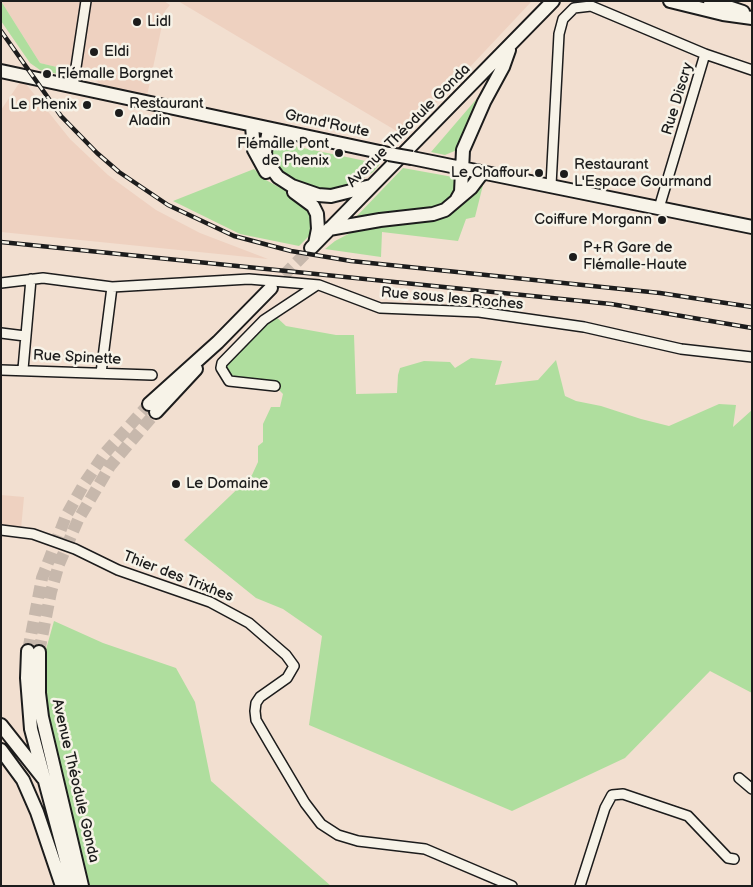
<!DOCTYPE html>
<html>
<head>
<meta charset="utf-8">
<style>
	body { margin:0 }
	#map { position:relative; width:753px; height:887px; overflow:hidden; background:#f2dfd0; font-family:"Balsamiq Sans",sans-serif }
	canvas { display:block }
	.frame { position:absolute; inset:0; border:2px solid #1c1c1c; pointer-events:none }
</style>
</head>
<body>
<div id="map">
<canvas width="753" height="887"></canvas>
<div class="frame"></div>
</div>
<script>
const c = document.querySelector('canvas').getContext('2d');
c.lineJoin = 'round';
function fillPath(path, color) {
  c.fillStyle = color;
  c.fill(path, 'evenodd');
}
function poly(rows) {
  const path = new Path2D();
  for (const r of rows) {
    path.moveTo(r[0], r[1]);
    for (let i = 2; i < r.length; i += 2) path.lineTo(r[i], r[i + 1]);
  }
  return path;
}
function stroke(path, color, width, dash) {
  c.strokeStyle = color;
  c.lineWidth = width;
  c.lineCap = dash ? 'butt' : 'round';
  c.setLineDash(dash || []);
  c.stroke(path);
}
function write(font, color, halo, rows, align = 'center') {
  c.font = font + ' "Balsamiq Sans",sans-serif';
  c.lineWidth = 5;
  c.setLineDash([]);
  c.textBaseline = 'middle';
  c.strokeStyle = halo;
  c.fillStyle = color;
  for (const [text, x, y, turn = 0] of rows) {
    c.save();
    c.translate(x, y);
    c.rotate((+turn || 0) * Math.PI / 180);
    c.textAlign = isNaN(turn) ? turn : align;
    if (halo) c.strokeText(text, 0, 0);
    c.fillText(text, 0, 0);
    c.restore();
  }
}
const built = poly([
	[1,1,164,1,170,5,165,11,147,96,100,84,91,76,40,63],
	[178,1,532,1,405,136],
	[22,79,70,139,108,175,156,210,200,233,268,259,1,232,1,110],
	[1,495,24,497,21,529,1,528]
]);
const green = poly([
	[1,1,40,63,69,70,67,76,40,70,30,63,1,21],
	[486,88,457,150,445,155,431,152],
	[281,142,284,144,380,164,373,172,354,184,334,189,316,189,278,173,271,164,271,148],
	[403,168,453,177,456,185,451,198,440,206,353,220],
	[254,169,266,180,302,200,313,216,311,234,299,246,240,234,173,201],
	[484,181,475,217,466,219,458,241,382,232,381,257,325,249,335,241,354,231,439,217],
	[272,313,286,326,336,335,354,335,356,394,397,393,398,375,400,368,424,361,450,362,455,368,471,358,502,361,495,385,538,380,556,360,565,396,576,401,601,406,641,419,669,426,719,404,736,405,733,427,752,410,752,693,710,671,625,758,512,811,309,725,322,636,283,609,256,598,184,540,252,475,258,462,258,446,263,442,263,424,271,407,280,407,283,394,275,386,229,381,221,368],
	[54,621,103,643,176,668,195,702,211,781,331,886,87,886,44,704,43,660]
]);
const secondaryTunnel = poly([
	[271,288,311,248],
	[28,651,42,578,66,516,84,484,105,453,149,404],
	[39,652,51,592,59,564,78,520,110,466,156,412]
]);
const street = poly([
	[73,87,86,1],
	[551,185,559,34,563,19,574,8,591,6,705,54,752,70],
	[659,208,705,54],
	[1,283,43,278,112,287,249,279,319,285,380,308,479,312,584,327,681,349,752,357],
	[1,333,25,336],
	[23,369,31,279],
	[1,370,152,375],
	[101,373,112,287],
	[275,386,229,381,221,368,222,363,264,320,317,285],
	[1,530,33,534,75,549,118,570,210,602,249,623,286,655,294,666,287,678,260,697,256,703,255,711,256,720,270,744,305,803,321,824,338,835,358,841,425,849,512,886],
	[739,778,752,789],
	[580,886,605,808,612,795,623,794,688,816,728,858,734,859]
]);
const secondary = poly([
	[670,1,723,14,752,18],
	[710,1,743,12],
	[1,71,389,154],
	[252,126,254,150,266,172],
	[269,129,265,152,266,161,278,177,292,186,318,195,331,196,371,186],
	[412,158,752,227],
	[294,192,313,206,317,214,318,229,315,244],
	[457,199,461,192,463,150,484,102,503,67,509,50],
	[329,229,380,220,433,214,445,210,471,188,483,172],
	[311,248,553,1],
	[149,404,218,342,271,288],
	[156,412,196,369],
	[28,651,27,678,31,729,73,886],
	[39,652,39,693,42,717,82,886],
	[1,725,43,778],
	[1,750,23,780,37,812,62,886]
]);
const rail = poly([
	[1,31,61,116,97,153,119,172,168,205,234,236,291,251,351,261,660,293,752,307],
	[1,242,611,304,752,328]
]);
const secondaryBridge = poly([
	[389,154,412,158]
]);
const markers = [
	[137,22,5,"#1c1c1c"],
	[94,52,5,"#1c1c1c"],
	[47,74,5,"#1c1c1c"],
	[87,105,5,"#1c1c1c"],
	[119,113,5,"#1c1c1c"],
	[339,153,5,"#1c1c1c"],
	[539,173,5,"#1c1c1c"],
	[564,174,5,"#1c1c1c"],
	[662,220,5,"#1c1c1c"],
	[573,257,5,"#1c1c1c"],
	[176,484,5,"#1c1c1c"]
];
const poiNames = [
	["Lidl",147,22],
	["Eldi",104,52],
	["Flémalle Borgnet",57,74],
	["Restaurant",129,104],
	["Aladin",129,121],
	["Le Phenix",77,105,"right"],
	["Flémalle Pont",329,144,"right"],
	["de Phenix",329,161,"right"],
	["Restaurant",574,165],
	["L'Espace Gourmand",574,182],
	["Le Chaffour",529,173,"right"],
	["Coiffure Morgann",652,220,"right"],
	["P+R Gare de",583,248],
	["Flémalle-Haute",583,265],
	["Le Domaine",186,484]
];
const streetNames = [
	["Rue Discry",678,99,-73],
	["Grand'Route",327,124,12],
	["Avenue Théodule Gonda",409,126,-45],
	["Rue sous les Roches",452,299,5],
	["Rue Spinette",77,358,3],
	["Thier des Trixhes",178,577,21],
	["Avenue Théodule Gonda",75,781,77]
];
fillPath(built, '#eed1c0');
fillPath(green, '#afde9e');
stroke(secondaryTunnel, '#c7b8ac', 12, [12, 6]);
stroke(street, '#1c1c1c', 12);
stroke(secondary, '#1c1c1c', 16);
stroke(street, '#f7f3e8', 9);
stroke(secondary, '#f7f3e8', 12);
stroke(rail, '#1c1c1c', 4.5);
stroke(rail, '#f7f3e8', 2.5, [8]);
stroke(secondaryBridge, '#1c1c1c', 16, []);
stroke(secondaryBridge, '#f7f3e8', 12);
for (const [x, y, r, color] of markers) {
  const dot = new Path2D();
  dot.arc(x, y, r, 0, 2 * Math.PI);
  c.fillStyle = color;
  c.fill(dot);
  stroke(dot, '#f7f3e8', 2);
}
write('15px', '#1c1c1c', '#f7f3e8', poiNames, 'left');
write('15px', '#1c1c1c', '#f7f3e8', streetNames);
</script>
</body>
</html>
